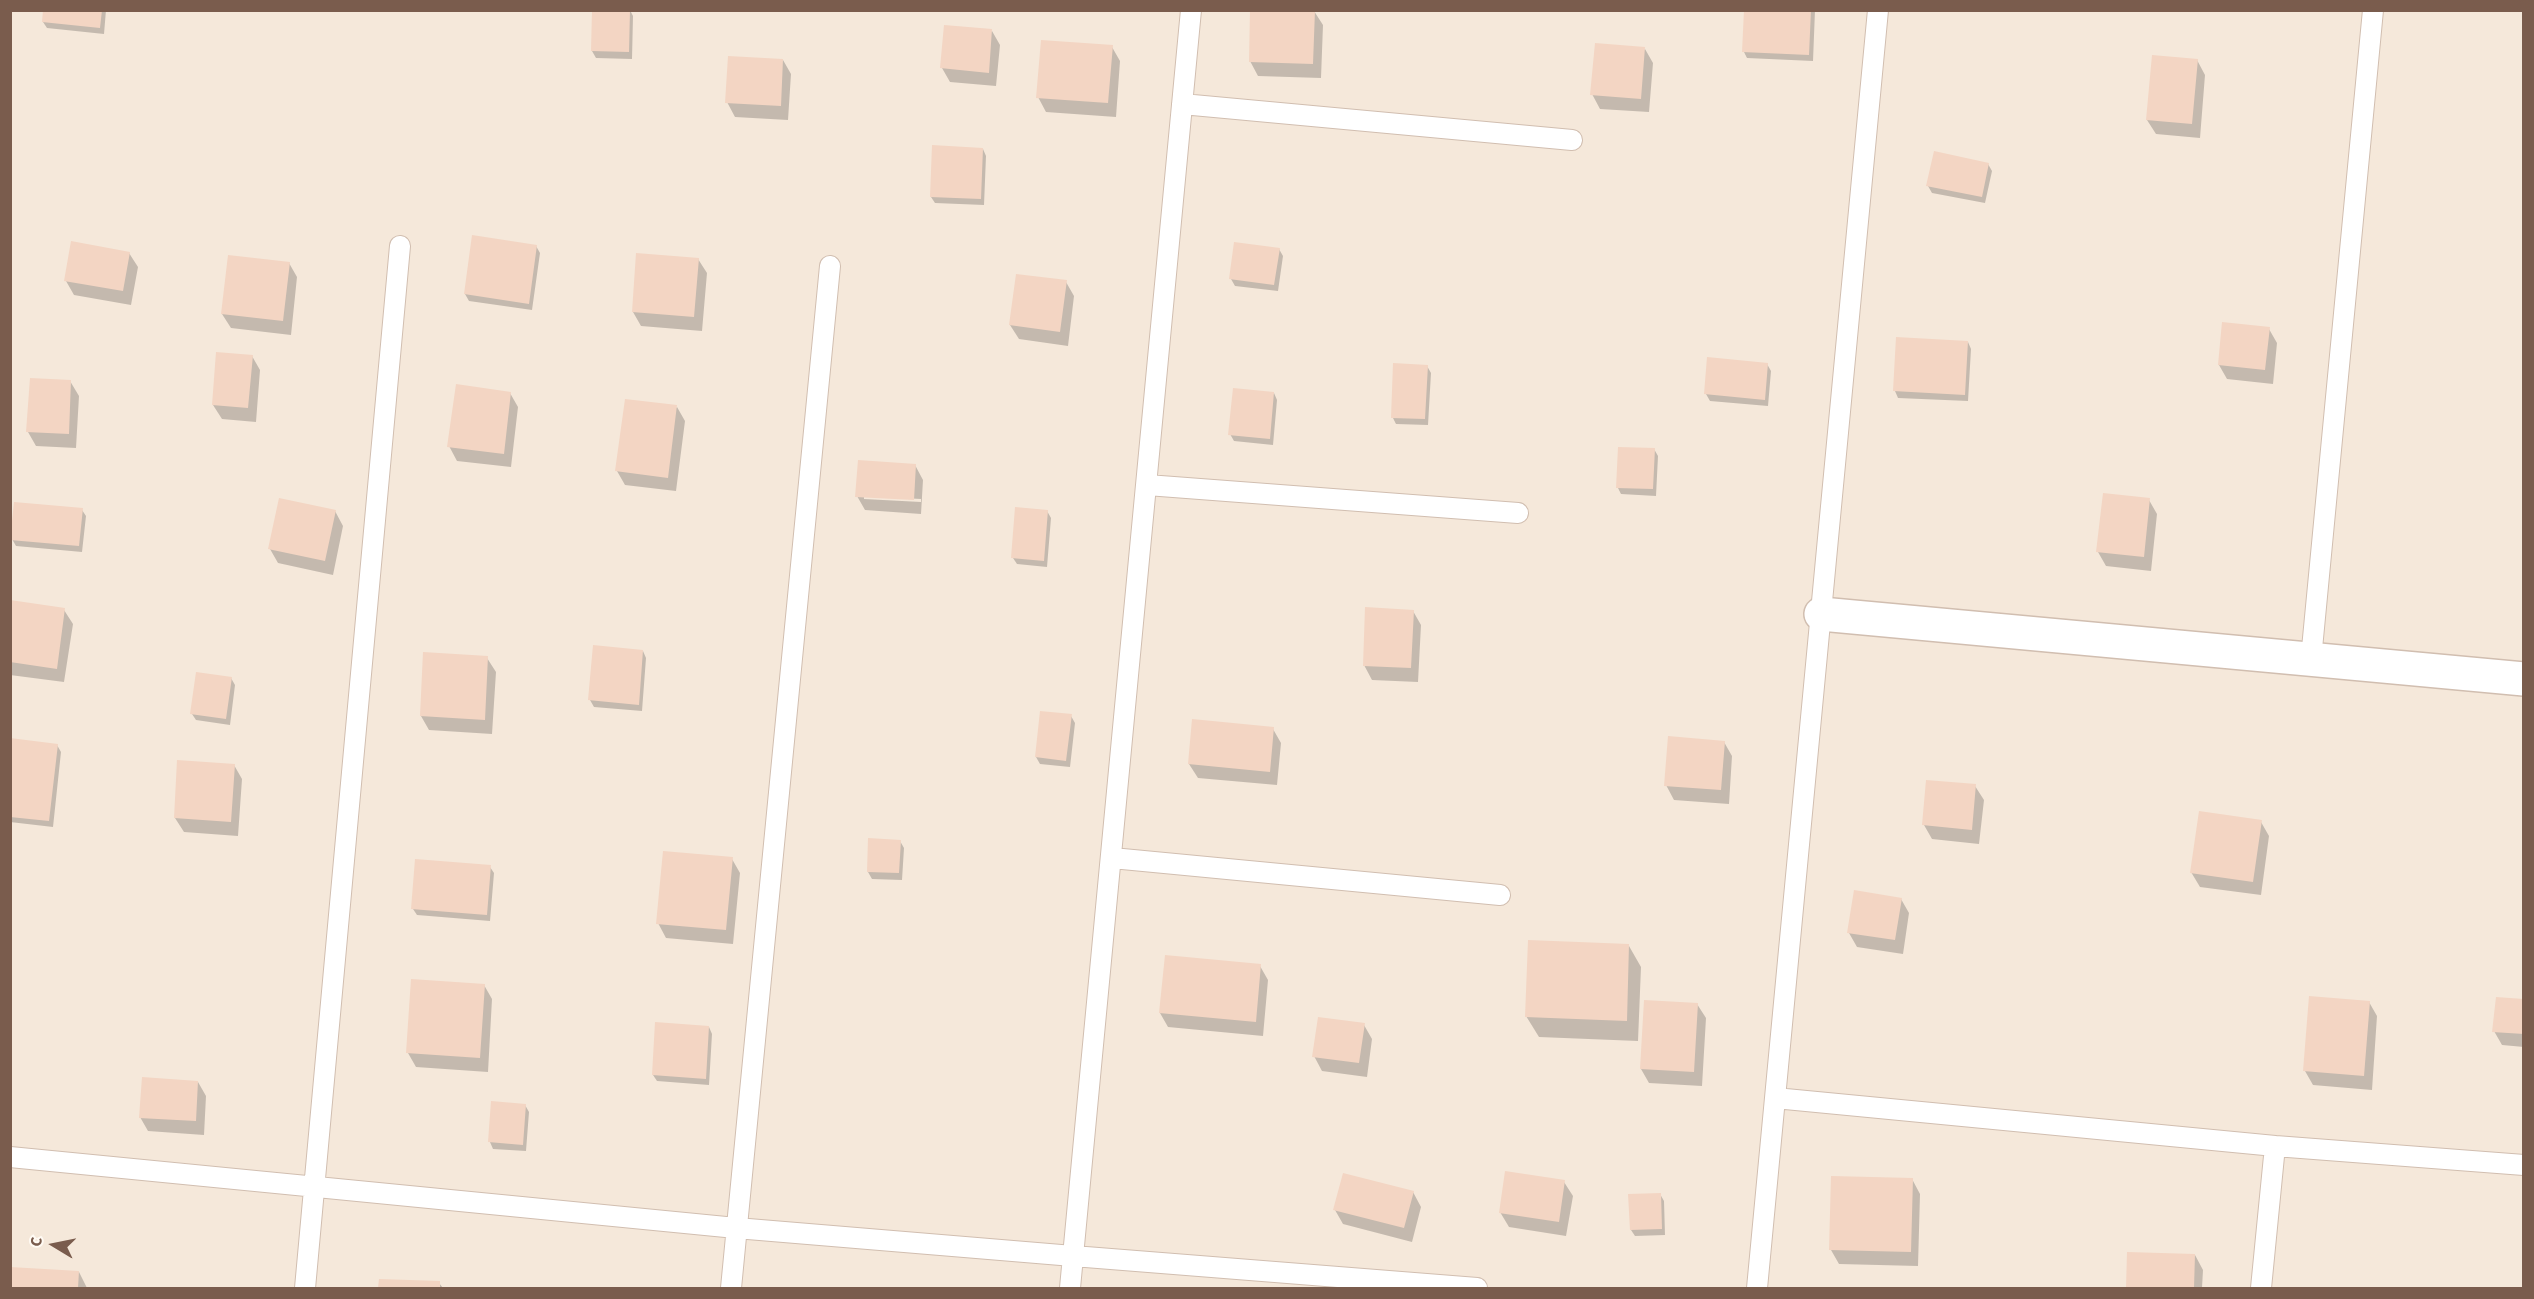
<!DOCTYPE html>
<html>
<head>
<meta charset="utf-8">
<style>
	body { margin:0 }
	#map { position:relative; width:2534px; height:1299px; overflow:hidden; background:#fdf6ec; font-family:"Source Sans 3",sans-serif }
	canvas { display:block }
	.frame { position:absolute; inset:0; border:12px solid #7a5c4d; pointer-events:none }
	.north { position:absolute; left:24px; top:1215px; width:60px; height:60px; -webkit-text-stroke:4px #fffaf3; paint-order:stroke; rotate:280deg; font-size:16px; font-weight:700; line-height:24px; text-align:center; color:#7a5c4d }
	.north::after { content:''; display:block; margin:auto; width:21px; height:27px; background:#7a5c4d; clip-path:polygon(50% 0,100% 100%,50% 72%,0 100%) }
</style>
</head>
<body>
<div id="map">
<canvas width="2534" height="1299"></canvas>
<div class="frame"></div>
<div class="north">С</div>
</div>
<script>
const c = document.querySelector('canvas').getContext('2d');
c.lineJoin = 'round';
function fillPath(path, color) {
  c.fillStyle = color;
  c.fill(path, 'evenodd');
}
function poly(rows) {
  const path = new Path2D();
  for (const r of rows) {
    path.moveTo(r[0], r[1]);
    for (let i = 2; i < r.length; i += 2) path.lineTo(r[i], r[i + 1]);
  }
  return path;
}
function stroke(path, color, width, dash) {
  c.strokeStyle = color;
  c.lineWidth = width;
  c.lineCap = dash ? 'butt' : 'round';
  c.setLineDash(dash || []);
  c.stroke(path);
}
const residential = poly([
	[10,11,2523,11,2523,1288,11,1288]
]);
const shadow = poly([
	[45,10,106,10,104,34,47,28,43,22],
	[630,10,633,16,632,59,596,58,592,51],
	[1746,10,1815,10,1813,61,1747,58,1744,52],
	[1314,11,1323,25,1321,78,1258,76,1250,61],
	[992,31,1000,45,996,86,950,82,942,68],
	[1112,47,1120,61,1116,117,1046,112,1038,97],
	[1645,49,1653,63,1649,112,1600,109,1592,94],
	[783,60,791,74,788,120,735,117,727,102],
	[2197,60,2205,75,2200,138,2156,134,2147,120],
	[983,149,986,156,984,205,935,203,931,197],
	[1988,164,1992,171,1985,203,1932,193,1928,186],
	[536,246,540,253,532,310,469,301,465,294],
	[1279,249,1283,256,1278,291,1235,286,1231,279],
	[129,253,138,267,131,305,74,295,66,281],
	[698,259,707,273,702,331,641,326,633,312],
	[289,263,297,277,291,335,231,328,222,314],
	[1066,282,1074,296,1068,346,1019,339,1010,325],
	[2269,329,2277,343,2273,384,2227,379,2219,365],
	[1968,342,1971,349,1968,401,1898,398,1895,391],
	[252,356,260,370,256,422,222,419,213,405],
	[1767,364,1771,371,1768,406,1710,401,1706,394],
	[1427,366,1431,373,1428,425,1396,424,1393,418],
	[70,381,79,396,76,448,36,446,28,432],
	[510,393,518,407,511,467,457,461,449,446],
	[1274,393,1277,400,1273,445,1234,441,1230,434],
	[677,407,685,421,676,491,625,485,617,471],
	[1654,449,1658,456,1656,496,1621,494,1618,488],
	[915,465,923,480,921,514,865,510,857,496],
	[864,496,921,499,921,502,864,499],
	[2149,500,2157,514,2151,571,2106,566,2098,552],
	[82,510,86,516,82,552,16,546,12,539],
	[335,511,343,526,333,575,278,563,270,549],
	[1047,511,1051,518,1047,567,1017,564,1013,558],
	[11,602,64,610,73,624,64,682,10,675],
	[1413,611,1421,625,1418,682,1372,680,1364,665],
	[643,651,646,658,642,711,594,707,590,700],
	[487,658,496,672,492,734,429,730,421,716],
	[231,678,235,685,230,725,196,720,192,714],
	[1071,716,1075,723,1070,767,1040,764,1036,757],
	[1273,729,1281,743,1277,785,1198,778,1189,764],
	[10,740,57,745,61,752,53,827,10,822],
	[1724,742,1732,756,1729,804,1674,800,1666,785],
	[179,762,234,765,242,779,238,836,184,832,175,818],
	[1975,786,1984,800,1979,844,1932,839,1924,825],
	[2261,822,2269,836,2261,895,2200,887,2191,872],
	[900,841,904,848,902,880,872,879,868,872],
	[732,859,740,873,733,944,666,938,658,923],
	[490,867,494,873,490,921,417,915,413,909],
	[1901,899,1909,913,1903,954,1857,947,1849,933],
	[1629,946,1641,967,1638,1041,1539,1037,1526,1016],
	[1260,966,1268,980,1263,1036,1168,1027,1160,1013],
	[484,985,492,999,488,1072,416,1067,408,1053],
	[1645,1001,1697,1004,1706,1018,1702,1086,1649,1083,1641,1069],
	[2524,1001,2524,1047,2502,1045,2494,1031],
	[2369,1002,2377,1016,2372,1090,2313,1085,2305,1071],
	[1364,1025,1372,1039,1367,1077,1322,1071,1314,1056],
	[709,1027,712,1034,709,1085,657,1081,653,1075],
	[198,1082,206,1096,204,1135,148,1131,140,1117],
	[525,1105,529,1112,526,1151,493,1149,490,1142],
	[1912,1179,1920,1194,1918,1266,1839,1264,1831,1250],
	[1564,1182,1573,1196,1566,1236,1509,1227,1500,1212],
	[1413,1192,1421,1207,1412,1242,1343,1224,1335,1210],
	[1660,1194,1664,1201,1665,1235,1635,1236,1631,1230],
	[2129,1253,2195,1255,2203,1270,2202,1288,2127,1288],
	[10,1268,79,1272,87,1288,10,1288],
	[380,1280,439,1283,443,1288,380,1288]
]);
const building = poly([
	[43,10,102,10,100,28,42,22],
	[592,10,630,10,629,52,591,51],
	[1250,10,1315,10,1313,64,1249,62],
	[1744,10,1811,10,1809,55,1742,52],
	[944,25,992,29,989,73,940,68],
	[1041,40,1113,45,1108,103,1036,98],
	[1595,43,1645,47,1641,99,1590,95],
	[2152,55,2198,59,2192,124,2146,120],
	[728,56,783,59,781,106,725,103],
	[932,145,983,148,981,199,930,197],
	[1934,151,1989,163,1982,197,1926,186],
	[472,235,537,245,529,304,464,294],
	[71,241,130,252,123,291,64,281],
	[1234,242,1280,248,1274,285,1229,279],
	[636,253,699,258,694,317,632,312],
	[228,255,290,262,283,321,221,314],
	[1016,274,1067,280,1060,332,1009,325],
	[2222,322,2270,327,2265,370,2218,365],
	[1896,337,1968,341,1965,395,1893,391],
	[216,352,253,355,248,408,212,405],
	[1707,357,1768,363,1765,400,1704,394],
	[1393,363,1428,365,1425,419,1391,418],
	[30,378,71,380,69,434,26,432],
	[456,384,511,392,504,454,447,447],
	[1233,388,1274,392,1270,439,1228,435],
	[625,399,677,405,668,478,615,471],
	[1618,447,1655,448,1653,489,1616,488],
	[858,460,916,464,914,500,855,497],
	[2103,493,2150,498,2144,557,2096,552],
	[279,498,336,510,325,561,268,549],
	[14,502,83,508,79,546,10,540],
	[1015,507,1048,510,1044,561,1011,558],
	[10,600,65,608,57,669,10,662],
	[1365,607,1414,610,1411,668,1363,666],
	[593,645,643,650,639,705,588,700],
	[423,652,488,656,485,720,420,716],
	[196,672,232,677,226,719,190,714],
	[1040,711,1072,714,1066,761,1035,757],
	[1192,719,1274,727,1270,772,1188,764],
	[1668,736,1725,741,1721,790,1664,786],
	[10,738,58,744,49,821,10,817],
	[177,760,235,764,231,822,174,818],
	[1926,780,1976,784,1972,830,1922,825],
	[2199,811,2262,820,2253,882,2190,873],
	[868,838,901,840,899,873,867,872],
	[663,851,733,857,726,930,656,924],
	[415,859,491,865,487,915,411,909],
	[1854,890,1902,898,1895,940,1847,933],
	[1528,940,1629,944,1627,1021,1525,1017],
	[1165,955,1261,964,1256,1022,1159,1013],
	[411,979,485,984,480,1058,406,1053],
	[2309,996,2370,1001,2364,1076,2303,1071],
	[2496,997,2524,999,2524,1034,2492,1032],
	[1644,1000,1698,1003,1694,1072,1640,1069],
	[1318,1017,1365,1023,1359,1063,1312,1057],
	[655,1022,709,1026,706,1079,652,1075],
	[142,1077,198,1081,196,1121,139,1118],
	[491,1101,526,1104,523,1145,488,1142],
	[1505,1171,1565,1180,1559,1222,1499,1213],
	[1343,1173,1414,1191,1404,1228,1333,1210],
	[1831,1176,1913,1178,1911,1252,1829,1250],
	[1661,1193,1662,1229,1630,1230,1628,1194],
	[2127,1252,2195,1254,2194,1288,2126,1288],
	[10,1267,79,1271,78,1288,10,1288],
	[379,1279,440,1281,440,1288,378,1288]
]);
const lane = poly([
	[1182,104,1572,140],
	[1147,485,1518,513],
	[2311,659,2373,10],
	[1112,858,1500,895],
	[1775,1098,2275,1146,2524,1165],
	[10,1157,736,1228,1073,1256,1191,10],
	[305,1288,400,246],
	[731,1288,830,266],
	[1070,1288,1073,1256,1477,1288],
	[1757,1288,1878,10],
	[2261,1288,2275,1146]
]);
const street = poly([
	[1821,614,2524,679]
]);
fillPath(residential, '#f5e8da');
fillPath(shadow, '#0003');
fillPath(building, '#f3d5c3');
stroke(lane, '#d1beb0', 22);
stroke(street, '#d1beb0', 36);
stroke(lane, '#fff', 20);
stroke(street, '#fff', 33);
</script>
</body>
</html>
